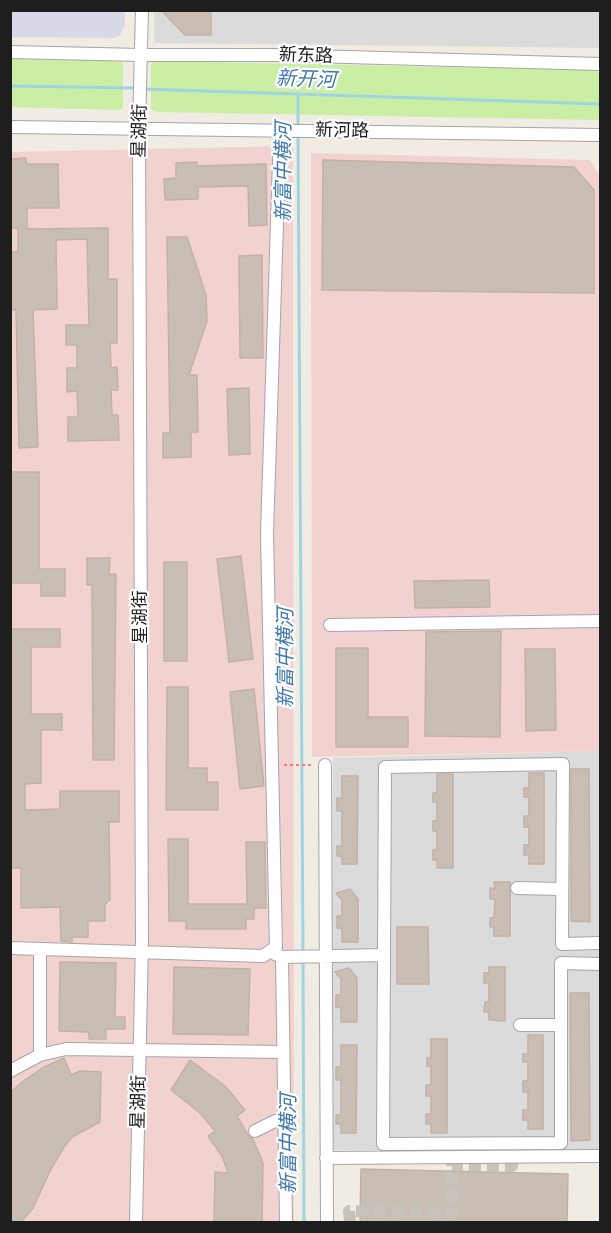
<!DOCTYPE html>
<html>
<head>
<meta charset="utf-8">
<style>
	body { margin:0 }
	#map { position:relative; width:611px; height:1233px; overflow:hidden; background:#f0ece3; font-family:Manrope,sans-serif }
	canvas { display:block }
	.frame { position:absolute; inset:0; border:12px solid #1e1e1e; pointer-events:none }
</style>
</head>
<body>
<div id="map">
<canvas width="611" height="1233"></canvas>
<div class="frame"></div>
</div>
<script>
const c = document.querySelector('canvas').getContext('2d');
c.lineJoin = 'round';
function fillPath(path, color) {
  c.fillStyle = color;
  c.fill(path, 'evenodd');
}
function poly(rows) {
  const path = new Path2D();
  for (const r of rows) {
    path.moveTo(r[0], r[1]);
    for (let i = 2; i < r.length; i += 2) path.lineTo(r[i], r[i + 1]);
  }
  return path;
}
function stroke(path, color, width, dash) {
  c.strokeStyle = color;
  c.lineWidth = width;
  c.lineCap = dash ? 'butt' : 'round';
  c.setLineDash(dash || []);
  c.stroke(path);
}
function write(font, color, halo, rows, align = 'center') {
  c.font = font + ' Manrope,"Noto Sans SC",sans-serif';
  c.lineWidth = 4.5;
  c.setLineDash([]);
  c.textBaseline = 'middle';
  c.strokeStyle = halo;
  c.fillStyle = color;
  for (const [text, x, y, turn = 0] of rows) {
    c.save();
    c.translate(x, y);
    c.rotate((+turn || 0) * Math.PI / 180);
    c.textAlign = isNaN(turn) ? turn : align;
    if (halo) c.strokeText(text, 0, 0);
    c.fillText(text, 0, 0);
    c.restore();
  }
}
const residential = poly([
	[154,11,600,11,600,48,154,43],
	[600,751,600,1150,331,1150,333,758]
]);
const commercial = poly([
	[293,146,294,1222,11,1222,10,152],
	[311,153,590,160,600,176,600,751,312,757]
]);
const grass = poly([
	[11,59,121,61,123,64,123,108,120,110,11,107],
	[154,61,597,70,600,76,600,118,599,120,157,112,151,109,151,65]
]);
const plaza = poly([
	[11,10,125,11,125,25,120,35,113,38,11,37]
]);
const stream = poly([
	[10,86,138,88],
	[144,89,600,104],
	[298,93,298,129],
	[298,135,303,954],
	[303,960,304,1222]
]);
const building = poly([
	[161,10,211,10,211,35,185,35,161,10],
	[26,158,26,164,58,164,59,208,27,208,27,229,108,228,108,279,117,279,117,343,110,343,111,368,117,367,118,390,111,390,112,415,118,415,119,440,68,441,68,417,78,417,77,391,67,392,67,368,77,368,77,345,66,345,66,325,89,325,87,239,56,240,57,309,33,310,38,447,19,448,16,310,10,310,10,252,18,252,18,228,11,228,10,159,26,158],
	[323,160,574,167,594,190,594,293,322,290,323,160],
	[197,162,197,166,266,164,267,225,249,226,248,186,198,187,198,199,165,200,164,179,176,178,176,163,197,162],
	[167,237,187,237,206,295,207,321,189,375,197,375,198,432,191,432,191,457,163,458,163,433,170,433,167,237],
	[262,255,263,358,240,358,239,256,262,255],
	[249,388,250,454,229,455,227,389,249,388],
	[10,472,39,472,39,569,65,569,65,596,41,596,41,583,10,583,10,472],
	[241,556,253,659,229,662,217,559,241,556],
	[87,558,110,558,109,574,116,574,114,760,93,760,92,585,87,585,87,558],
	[164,562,187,562,187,661,164,661,164,562],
	[489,580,490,607,415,608,414,581,489,580],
	[10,629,60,629,60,647,31,647,31,714,62,714,62,730,41,730,41,783,25,784,25,810,60,809,60,791,119,791,119,822,109,822,110,900,105,904,105,921,88,921,88,937,72,937,72,942,61,941,60,907,21,908,21,868,10,868,10,629],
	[501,631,500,737,425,736,426,632,501,631],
	[336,648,368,648,368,717,408,717,408,747,336,747,336,648],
	[525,649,555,649,556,730,526,731,525,649],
	[167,687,188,687,188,768,207,768,207,782,218,782,218,810,166,810,167,687],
	[254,689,264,786,240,789,230,692,254,689],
	[571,769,589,769,590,922,571,921,571,769],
	[529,773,544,773,544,864,529,864,529,855,524,855,524,845,529,845,529,827,524,827,524,816,529,816,529,797,524,797,524,788,529,788,529,773],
	[437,774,453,774,453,868,437,868,437,860,433,860,433,850,437,850,437,831,433,831,433,821,437,821,437,802,433,802,433,793,437,793,437,774],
	[342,776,358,776,357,864,342,864,342,856,337,856,337,846,342,846,342,811,337,811,337,798,342,798,342,776],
	[168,839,188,839,188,904,247,904,246,842,265,842,266,908,254,908,254,919,246,919,246,929,186,929,186,921,169,921,168,839],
	[494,882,510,882,510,936,494,936,494,927,490,927,490,918,494,918,495,899,490,899,490,888,495,889,494,882],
	[350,889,358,899,358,942,342,942,342,928,337,928,337,916,342,916,342,900,336,893,350,889],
	[397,927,428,927,429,984,397,984,397,927],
	[60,962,116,963,115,1017,125,1017,125,1029,106,1029,106,1039,89,1039,89,1032,59,1031,60,962],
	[174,967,250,969,248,1035,173,1034,174,967],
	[489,967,505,967,505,1021,489,1020,489,1012,484,1012,485,1002,489,1002,489,983,484,983,484,973,489,973,489,967],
	[349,968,357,978,357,1022,341,1022,341,1008,336,1007,336,995,341,995,341,979,335,972,349,968],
	[570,993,589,993,590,1140,571,1141,570,993],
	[528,1035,543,1035,543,1129,528,1129,528,1120,523,1120,523,1110,528,1110,528,1092,523,1092,523,1081,528,1081,528,1062,523,1062,523,1054,528,1054,528,1035],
	[431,1039,447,1039,447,1133,431,1133,431,1124,426,1124,426,1114,431,1114,431,1096,426,1096,426,1085,431,1085,431,1066,427,1066,427,1058,431,1058,431,1039],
	[341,1045,357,1045,356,1133,341,1133,341,1124,336,1124,336,1115,341,1115,341,1080,336,1080,336,1067,341,1067,341,1045],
	[64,1058,71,1075,80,1071,101,1072,100,1122,72,1137,64,1147,51,1169,33,1208,21,1222,10,1222,10,1093,22,1082,44,1067,64,1058],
	[190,1060,225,1086,245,1110,237,1116,248,1135,253,1139,263,1163,262,1222,214,1222,215,1172,228,1173,222,1156,208,1136,215,1131,200,1113,171,1090,190,1060],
	[361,1169,568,1174,567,1222,360,1222,361,1169]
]);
const minorTunnel = poly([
	[350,1222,349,1211,452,1214,452,1165,512,1166,511,1157]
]);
const path = poly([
	[284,765,314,765]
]);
const minor = poly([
	[10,52,141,55,274,55,600,64],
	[10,127,600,135],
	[330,625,600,621],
	[325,765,327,1222],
	[517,888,562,889],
	[600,943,562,944,563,764,385,767,383,1144,561,1143,561,963,600,964],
	[10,948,263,956,276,947,267,534,280,130],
	[40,950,40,1055],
	[275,954,282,957,384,955],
	[282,957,286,1222],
	[520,1025,561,1025],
	[10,1071,40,1055,66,1049,283,1052],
	[255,1131,275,1121,284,1121],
	[326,1158,600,1156],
	[136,1222,142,941,139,128,142,10]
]);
const streetNames = [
	["新东路",306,56,2],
	["星湖街",140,131,-89],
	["新河路",342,131,1],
	["星湖街",141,617,-90],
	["星湖街",139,1102,-89]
];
const waterNames = [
	["新开河",306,80,2],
	["新富中横河",284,172,-90],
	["新富中横河",286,658,-90],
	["新富中横河",289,1144,-90]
];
fillPath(residential, '#dcdbdb');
fillPath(commercial, '#f2d2d1');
fillPath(grass, '#cbeea5');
fillPath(plaza, '#d8d8e6');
stroke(stream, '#a0d4e1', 3);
fillPath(building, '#c8beb6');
stroke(building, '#c3b1a5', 1.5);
stroke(minorTunnel, '#c6c3bc', 12, [12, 6]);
stroke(minor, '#a5a5a5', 14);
stroke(path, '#ff7265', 2, [3, 3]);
stroke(minor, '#fff', 12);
write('18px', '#1e1e1e', '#fff', streetNames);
write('italic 20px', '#4079ad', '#fff', waterNames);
</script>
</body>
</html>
